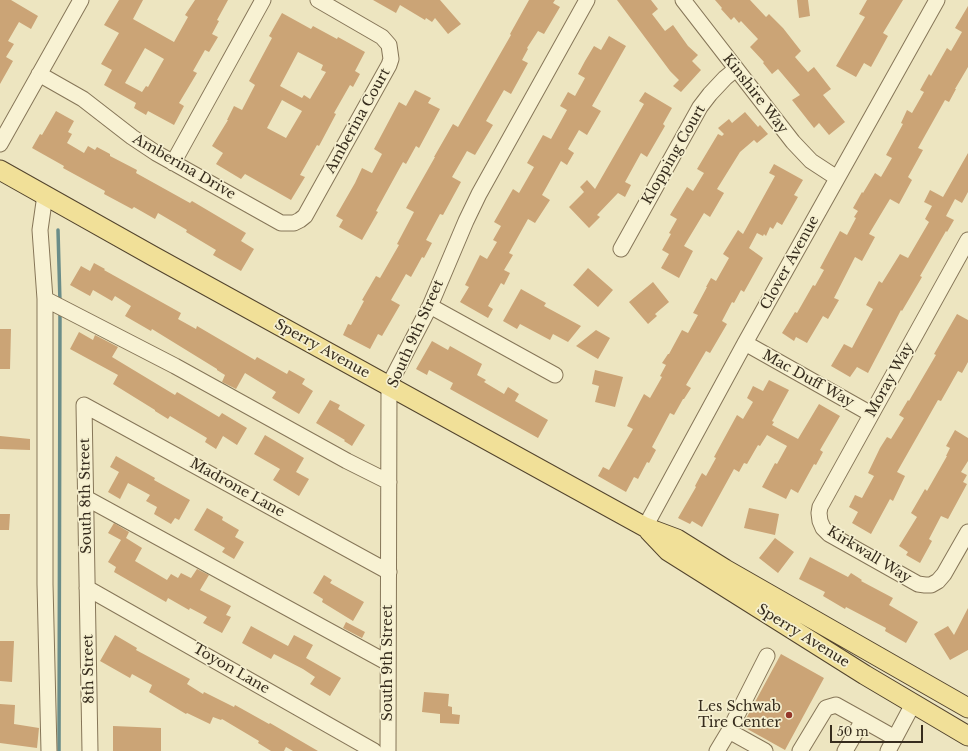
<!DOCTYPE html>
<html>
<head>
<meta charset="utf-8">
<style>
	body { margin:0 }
	#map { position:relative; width:968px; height:751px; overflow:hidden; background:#ede5c0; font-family:"Libre Baskerville",serif }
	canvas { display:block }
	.scale { position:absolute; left:830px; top:725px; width:93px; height:18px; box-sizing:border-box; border:2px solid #362c1d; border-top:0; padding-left:5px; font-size:12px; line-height:14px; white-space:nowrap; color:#362c1d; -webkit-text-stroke:3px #f5efcf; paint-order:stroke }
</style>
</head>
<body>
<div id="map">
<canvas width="968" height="751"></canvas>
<div class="scale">50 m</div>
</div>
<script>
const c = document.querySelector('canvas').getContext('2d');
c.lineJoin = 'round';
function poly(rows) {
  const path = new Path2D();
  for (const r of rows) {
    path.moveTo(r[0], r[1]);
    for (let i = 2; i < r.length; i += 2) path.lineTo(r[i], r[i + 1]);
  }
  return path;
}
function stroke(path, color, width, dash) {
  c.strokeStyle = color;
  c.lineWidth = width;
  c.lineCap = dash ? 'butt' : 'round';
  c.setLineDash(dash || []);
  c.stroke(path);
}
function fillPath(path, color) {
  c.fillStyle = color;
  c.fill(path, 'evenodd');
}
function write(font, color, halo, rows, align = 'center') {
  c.font = font + ' "Libre Baskerville",serif';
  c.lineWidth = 3.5;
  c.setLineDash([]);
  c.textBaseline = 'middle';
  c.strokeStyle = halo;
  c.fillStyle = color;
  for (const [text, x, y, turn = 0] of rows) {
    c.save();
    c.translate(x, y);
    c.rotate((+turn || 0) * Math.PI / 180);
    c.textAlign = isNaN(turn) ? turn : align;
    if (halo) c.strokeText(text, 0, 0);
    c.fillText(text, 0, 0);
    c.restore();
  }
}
const stream = poly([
	[58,230,60,303],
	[59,751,60,311]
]);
const building = poly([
	[0,0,11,0,38,16,31,29,19,22,8,41,14,44,6,57,13,61,0,84],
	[119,0,143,0,133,19,174,42,188,17,185,15,195,0,228,0,217,20,219,21,212,34,218,37,209,52,205,50,193,71,197,73,179,103,184,106,174,125,148,111,146,115,134,108,136,103,104,85,112,70,101,64,119,33,104,25],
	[145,48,164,59,148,87,146,86,142,92,125,83],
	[373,0,440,0,461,24,448,34,435,18,432,22,426,18,425,20,400,5,396,13],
	[529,0,555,0,553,3,560,7,544,34,538,31,527,48,528,49,522,60,528,63,511,94,504,90,486,121,493,125,475,155,467,151,452,177,461,182,443,215,440,214,426,240,432,243,424,258,422,257,411,277,406,274,391,300,400,305,382,336,378,334,370,349,343,335,348,324,351,325,364,301,362,300,376,276,380,278,399,245,397,244,414,212,406,208,435,157,434,157,453,124,458,127,511,35,510,34],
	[617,0,651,0,658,9,652,14,665,31,673,25,688,46,698,55,692,61,701,70,681,92,673,86,679,80,670,71],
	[715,0,750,0,766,17,769,14,783,28,801,51,795,57,808,72,814,67,831,89,823,95,845,122,829,135,819,123,814,128,792,100,800,95,778,69,772,74,763,63,764,62,750,47,758,39,741,21,739,23,734,17,731,20,721,9,722,8],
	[797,0,808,0,810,16,799,18],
	[867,0,903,0,883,33,888,36,871,67,864,63,856,77,836,66,865,17,859,14],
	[968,6,968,67,955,89,956,89,949,102,945,100,918,148,923,150,908,177,912,180,899,204,890,199,869,234,875,237,862,261,855,257,834,298,839,300,828,319,823,316,807,343,796,337,794,341,782,333,795,312,797,313,813,285,815,286,824,270,820,268,840,231,847,235,856,218,854,217,858,211,853,208,862,192,863,193,875,173,881,177,892,158,886,155,903,124,901,123,907,110,912,113,924,92,920,90,929,74,931,76,947,48,951,51,962,32,955,28],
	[282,13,311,29,313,26,337,39,338,37,365,52,355,71,360,74,353,87,350,85,334,113,336,114,327,131,319,146,317,145,300,175,305,177,291,200,245,174,241,179,216,164,223,153,212,146,228,120,227,120,234,106,242,110,255,85,249,81,272,38,269,36],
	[298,52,323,65,321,70,326,72,310,99,304,95,302,98,280,86],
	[282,100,302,111,286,138,267,128],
	[609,36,626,46,592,106,601,111,587,135,579,130,568,149,574,153,567,165,561,161,542,195,550,200,535,223,528,219,509,253,513,255,504,270,510,273,504,285,501,283,488,306,493,309,488,318,460,302,469,287,465,285,480,255,487,259,497,242,493,240,501,226,494,222,513,189,519,193,534,167,527,163,543,135,551,139,567,110,560,106,568,92,575,96,585,78,578,74,585,61,594,46,601,50],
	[415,90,431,98,428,103,440,109,419,148,416,146,406,164,403,162,376,211,378,212,362,240,339,227,343,220,336,216,355,183,362,168,372,173,382,154,374,149,399,102,406,106],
	[645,92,672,108,663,124,665,126,647,157,641,153,625,182,631,185,625,197,618,193,597,215,600,217,589,228,569,207,584,192,580,187,587,180,595,189,644,104,639,101],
	[56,111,74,121,68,132,72,134,67,143,84,153,88,146,95,150,97,147,110,154,110,156,137,170,136,173,190,203,192,201,246,233,241,241,254,249,241,271,213,255,216,250,186,232,187,230,158,213,155,219,134,207,132,209,104,194,105,191,63,168,64,166,32,148,40,134,42,135],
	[745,112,758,127,760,125,768,134,757,143,754,140,740,152,717,189,724,193,710,217,704,213,684,246,693,251,679,278,661,268,669,254,662,250,671,234,669,233,677,219,670,215,687,187,693,191,704,173,697,169,718,134,722,136,724,134,718,128,729,119,732,123],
	[968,153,968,192,962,203,955,199,946,216,954,220,947,232,946,231,920,276,922,277,902,311,901,310,868,373,857,367,850,377,831,366,844,344,852,348,873,309,866,305,879,281,882,283,900,254,908,258,929,222,925,219,932,206,924,202,930,190,943,197],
	[774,164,803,180,794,195,798,197,782,225,777,222,773,229,770,227,766,236,764,234,763,236,757,233,749,248,763,258,744,292,741,290,734,303,732,302,722,321,727,324,710,353,706,351,686,385,691,388,684,399,683,399,674,415,670,413,652,447,656,450,649,463,647,462,638,479,634,477,626,492,598,476,603,467,609,470,633,429,627,426,644,394,650,398,662,377,660,376,666,365,662,363,668,354,669,354,682,330,688,333,698,315,693,313,707,287,706,287,711,278,716,281,729,258,723,254,738,230,743,234,775,176,769,173],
	[94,263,105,269,104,270,181,313,178,319,196,329,197,326,255,360,257,357,287,374,289,370,305,379,302,384,313,391,299,414,272,398,276,392,245,373,236,389,222,382,225,375,217,370,217,369,152,329,151,331,125,316,131,306,115,296,112,301,93,290,90,296,70,285,81,266,90,271],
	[588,268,613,290,598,307,573,285],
	[653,282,669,302,655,314,657,316,648,324,629,302],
	[521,289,546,303,544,306,581,326,568,342,553,334,550,340,520,324,517,329,503,321],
	[957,314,968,320,968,362,962,373,958,371,941,401,938,400,897,472,905,476,893,501,890,499,871,534,852,523,858,512,849,507,855,495,862,498,874,476,868,473,880,448,887,437,891,439,904,418,899,415,908,400,909,401,936,355,934,354],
	[0,329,11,329,10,369,0,369],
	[596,330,610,338,598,359,576,346],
	[79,332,93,340,95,335,118,347,112,357,175,395,177,392,219,417,222,413,247,428,237,445,223,436,216,449,205,442,207,438,170,416,168,419,155,411,155,410,113,384,118,375,70,349],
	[432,341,448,350,450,346,482,364,477,375,486,380,484,382,504,394,508,387,519,394,515,401,548,420,538,438,450,389,453,383,429,370,427,375,416,369],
	[595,370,623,377,615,407,595,402,599,386,592,384],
	[769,380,789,390,772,421,774,422,772,425,798,439,819,404,840,416,820,450,823,452,816,465,814,464,798,493,791,489,786,499,762,487,775,463,777,464,787,446,767,435,760,446,758,445,747,464,744,463,739,472,734,469,702,527,692,521,690,524,678,518,696,487,695,486,702,473,706,476,716,458,714,457,737,415,743,419,753,402,747,398,753,386,763,391],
	[330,400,340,405,338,409,365,425,352,446,344,441,345,440,316,423],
	[955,430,968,438,968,461,961,472,967,475,963,482,967,484,948,519,941,516,929,539,932,541,920,563,906,555,908,552,899,546,917,517,911,513,925,489,927,491,947,456,946,456,950,448,946,446],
	[265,435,304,458,296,472,309,479,299,496,273,480,280,469,254,454],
	[0,436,30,439,30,450,0,449],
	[116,456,155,478,154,480,190,500,179,520,175,518,171,524,154,514,157,507,146,501,150,495,128,483,120,499,108,492,119,472,110,467],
	[207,508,223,517,222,520,239,530,235,537,244,542,234,559,222,552,225,548,194,530],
	[749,508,779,514,775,535,744,528],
	[0,514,10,514,9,530,0,530],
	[114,523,129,532,126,538,142,548,135,561,167,580,171,574,178,578,181,573,191,578,197,569,209,575,200,590,231,606,226,615,231,617,222,633,203,623,207,617,190,608,189,610,168,598,166,602,114,572,116,567,108,562,121,540,108,533],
	[775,538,794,552,778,573,759,558],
	[810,557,848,577,851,573,862,580,861,581,893,598,889,605,918,622,906,643,885,631,886,628,846,607,845,609,823,596,825,592,799,579],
	[324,575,332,580,330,583,364,602,353,621,322,602,323,599,313,593],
	[968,608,968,650,950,660,934,634,948,626,954,635],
	[346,622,365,632,362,638,343,628],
	[251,626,288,646,294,635,313,645,306,658,341,678,330,696,310,684,315,677,303,669,274,654,271,659,242,643],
	[115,635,137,648,136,650,190,679,187,684,203,694,204,692,234,707,235,705,269,724,270,723,318,751,293,751,286,747,284,751,271,751,258,743,259,741,222,719,221,720,213,717,210,724,187,713,186,714,149,692,152,685,132,674,130,678,100,661],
	[0,641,14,641,12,682,0,681],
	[781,654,824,678,785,750,742,726],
	[424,692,449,694,448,706,452,707,452,714,460,715,459,724,440,723,440,714,422,712],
	[0,704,15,705,14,724,39,728,37,748,0,743],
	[113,726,161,728,161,751,113,751]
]);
const minor = poly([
	[683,0,793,142,811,161,837,178],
	[39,74,83,99,132,137,156,153,281,223,294,223,300,220,305,216,389,65,391,59,389,45,382,37,318,0],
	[0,144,81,0],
	[173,163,263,0],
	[45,195,40,230,45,299,45,584,49,751],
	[968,240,820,507,819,513,820,521,823,528,829,534,918,584,925,585,931,585,938,581,944,574,968,532],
	[621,249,700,107,710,94,725,78,736,69],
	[45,299,175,366,347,461,389,482],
	[430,306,555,375],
	[745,343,871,414],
	[86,498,388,663],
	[645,527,745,343,937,0],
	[87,588,374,751],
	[90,751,84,405,389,572],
	[388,751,389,385,430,306,466,221,479,194,587,0],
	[717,751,729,731],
	[765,751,729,731,767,656],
	[800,751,826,708,836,705,863,720],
	[845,751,863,720,895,738],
	[888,751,913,704]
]);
const major = poly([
	[0,170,153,256,645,527,677,539,725,569,968,708],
	[649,531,668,551,865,675,968,736]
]);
const markers = [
	[789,715,4,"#943629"]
];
const streetNames = [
	["Kinshire Way",755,94,52],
	["Amberina Court",358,121,-61],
	["Klopping Court",674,155,-60],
	["Amberina Drive",184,167,30],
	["Clover Avenue",790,263,-61],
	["South 9th Street",416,334,-66],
	["Sperry Avenue",322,349,29],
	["Mac Duff Way",808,379,29],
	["Moray Way",890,380,-61],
	["Madrone Lane",237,488,29],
	["South 8th Street",86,496,-91],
	["Kirkwall Way",869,555,31],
	["Sperry Avenue",803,636,32],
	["South 9th Street",388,663,-90],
	["8th Street",89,669,-91],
	["Toyon Lane",231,669,30]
];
const poiNames = [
	["Les Schwab",781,707],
	["Tire Center",781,723]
];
stroke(stream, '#6a8d89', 3.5);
fillPath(building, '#cba476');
stroke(minor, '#867658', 17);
stroke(major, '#53442d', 21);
stroke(minor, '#f8f2d3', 15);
stroke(major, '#f1e098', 19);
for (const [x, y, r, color] of markers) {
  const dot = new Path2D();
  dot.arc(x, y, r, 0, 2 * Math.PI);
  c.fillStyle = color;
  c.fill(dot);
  stroke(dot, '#f5efcf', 1.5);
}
write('14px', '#362c1d', '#f5efcf', streetNames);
write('14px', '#362c1d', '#f5efcf', poiNames, 'right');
</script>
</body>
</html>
